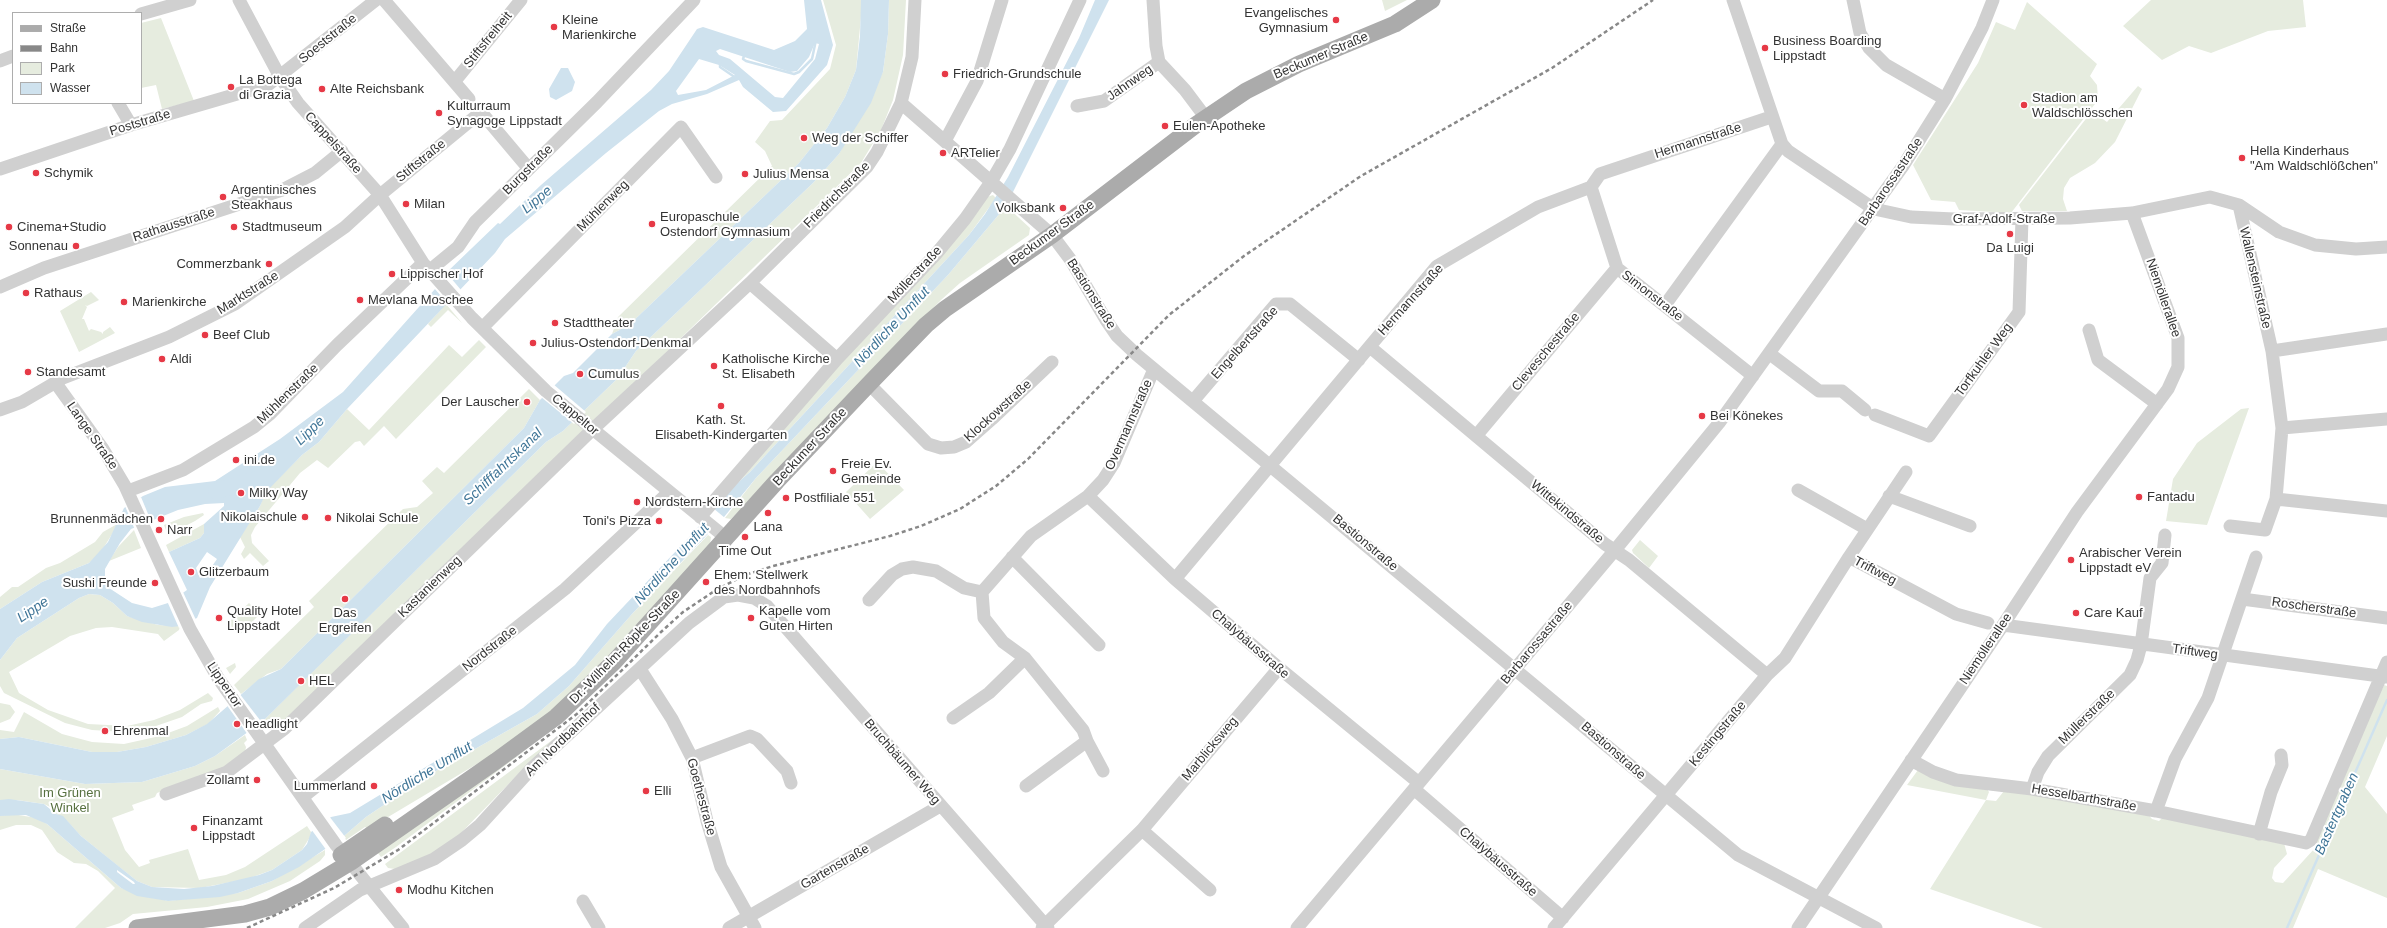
<!DOCTYPE html>
<html>
<head>
<meta charset="utf-8">
<style>
	body { margin:0 }
	#map { position:relative; width:2387px; height:928px; overflow:hidden; background:#fff; font-family:Helvetica,sans-serif }
	canvas { display:block }
	.legend { position:absolute; left:12px; top:12px; width:130px; height:92px; box-sizing:border-box; background:#fff; border:1px solid #adadad; margin:0; padding:5px 7px; list-style:none; font-size:12px; color:#333 }
	.legend li { display:flex; align-items:center; gap:8px; height:20px }
	.legend b { width:20px; border:1px solid #adadad }
</style>
</head>
<body>
<div id="map">
<canvas width="2387" height="928"></canvas>
<ul class="legend">
<li><b style="height:5px;background:#ababab"></b>Straße</li>
<li><b style="height:5px;background:#888"></b>Bahn</li>
<li><b style="height:11px;background:#e6ecdf"></b>Park</li>
<li><b style="height:11px;background:#cfe2ee"></b>Wasser</li>
</ul>
</div>
<script>
const c = document.querySelector('canvas').getContext('2d');
c.lineJoin = 'round';
function fillPath(path, color) {
  c.fillStyle = color;
  c.fill(path, 'evenodd');
}
function poly(rows) {
  const path = new Path2D();
  for (const r of rows) {
    path.moveTo(r[0], r[1]);
    for (let i = 2; i < r.length; i += 2) path.lineTo(r[i], r[i + 1]);
  }
  return path;
}
function stroke(path, color, width, dash) {
  c.strokeStyle = color;
  c.lineWidth = width;
  c.lineCap = dash ? 'butt' : 'round';
  c.setLineDash(dash || []);
  c.stroke(path);
}
function write(font, color, halo, rows, align = 'center') {
  c.font = font + ' Helvetica,sans-serif';
  c.lineWidth = 4;
  c.setLineDash([]);
  c.textBaseline = 'middle';
  c.strokeStyle = halo;
  c.fillStyle = color;
  for (const [text, x, y, turn = 0] of rows) {
    c.save();
    c.translate(x, y);
    c.rotate((+turn || 0) * Math.PI / 180);
    c.textAlign = isNaN(turn) ? turn : align;
    if (halo) c.strokeText(text, 0, 0);
    c.fillText(text, 0, 0);
    c.restore();
  }
}
const green = poly([
	[823,0,861,0,862,6,856,70,845,97,827,128,799,163,629,325,612,334,618,317,772,166,765,151,755,142,770,121,782,120,830,69,836,45],
	[889,0,906,0,903,55,893,100,881,130,861,163,284,724,279,717,267,726,263,721,286,698,546,442,563,431,617,379,636,351,813,183,839,154,883,72,888,34],
	[1382,0,1407,0,1385,11],
	[2151,0,2303,0,2306,27,2268,31,2211,53,2189,46,2162,60,2123,26],
	[2027,2,2097,64,2090,76,2097,85,2098,100,2011,213,1959,210,1955,202,1931,200,1913,165,1978,63,1996,22,2015,30],
	[161,18,194,101,162,109,156,85,141,88,141,23],
	[2138,86,2142,89,2115,142,2095,163,2070,178,2064,188,2063,199,2067,211,2022,211,2019,205,2092,111,2107,122],
	[993,195,996,198,969,235,750,472,728,491,987,197],
	[1006,206,1030,228,1029,235,960,283,941,300,731,519,725,518,756,478,948,275],
	[91,292,99,300,87,306,85,305,87,307,82,319,84,319,89,331,91,329,101,332,103,334,103,332,110,327,115,333,79,352,60,311],
	[446,304,462,323,448,310,431,327,428,324],
	[479,340,486,347,396,439,384,426,364,446,360,441,355,442,328,468,317,460,300,473,255,527,251,535,252,543,269,561,263,566,250,553,244,559,241,554,245,547,240,537,260,506,266,491,302,455,319,442,347,409,369,430,449,345,462,357],
	[529,389,540,400,524,428,281,669,267,674,241,694,234,685,314,607,309,601,403,509,417,507,433,493,422,481,437,467,444,473],
	[2249,408,2207,525,2166,521,2173,479,2197,443,2241,409],
	[877,462,904,490,870,519,846,492],
	[246,476,246,484,241,491,237,484,238,477],
	[203,513,204,515,195,521,168,535,164,525,184,517],
	[119,523,99,555,89,563,42,582,0,609,0,597,12,587,18,587,46,568,60,563,95,542,103,532],
	[204,524,204,533,200,538,169,552,166,545],
	[134,530,141,548,109,561,118,547],
	[708,535,711,537,710,544,696,562,569,698,502,749,368,829,365,827,346,840,344,836,366,817,427,776,537,714,569,686,632,614],
	[1640,540,1658,556,1649,568,1633,553,1632,550],
	[89,594,100,595,113,603,127,616,158,625,180,626,179,630,164,641,158,634,112,627,96,628,70,636,9,672,19,693,48,710,88,724,127,726,154,720,180,710,208,693,213,698,212,701,201,704,182,717,156,726,124,732,92,730,65,723,4,693,0,686,0,660,17,638,79,598],
	[249,603,260,614,239,635,228,623],
	[235,663,236,667,230,674,226,668],
	[2384,685,2387,686,2387,736,2365,787,2387,814,2387,898,2318,869,2293,928,2043,928,1930,889,1986,800,1907,785,1918,770,1987,789,1989,792,1986,800,1996,801,2004,791,2147,813,2152,819,2159,821,2164,816,2284,843,2287,854,2274,868,2272,878,2275,882,2283,883,2315,848,2315,842],
	[0,703,10,705,15,712,10,719,0,723],
	[218,707,220,711,208,724,186,735,146,747,117,752,92,752,19,737,0,739,0,730,14,732,24,712,62,734,92,742,124,744,160,736,187,726],
	[245,735,247,740,244,743,246,747,245,752,229,765,157,793,155,797,132,805,134,810,112,818,125,850,139,867,150,863,149,860,188,849,199,880,226,875,245,867,307,826,311,832,310,837,302,850,272,870,247,879,200,888,152,887,137,881,118,866,81,836,67,821,52,811,50,807,44,804,17,800,0,800,0,769,85,784,142,782,195,766,215,756],
	[559,735,528,764,458,836,432,854,395,869,388,868,385,864],
	[530,747,396,847,381,857,377,852],
	[12,814,37,818,47,824,121,888,168,901,238,893,272,881,325,850,325,855,320,861,290,881,248,899,207,907,133,914,120,923,105,928,75,928,115,888,98,871,86,864,74,863,57,852,42,830,31,825,16,825,0,830,0,816]
]);
const water = poly([
	[804,0,821,0,833,45,827,65,786,111,773,112,743,87,739,80,707,94,672,104,659,111,606,153,505,239,495,253,347,409,319,442,302,455,267,491,260,506,210,587,197,618,180,626,172,627,142,622,127,616,113,603,100,595,89,594,79,598,17,638,0,660,0,609,42,582,89,563,108,542,124,508,143,496,165,487,215,481,280,439,343,392,435,289,446,273,498,223,500,224,541,185,651,90,669,71,697,29,703,27,774,50,795,41,807,29],
	[815,43,819,44,815,59,783,98,775,97,730,59,719,55,716,51,720,49,790,72,797,71,809,57],
	[699,59,719,65,735,75,706,90,678,95,676,91],
	[246,476,246,484,241,491,237,484,238,477],
	[224,503,224,506,204,524,204,533,200,538,169,552,187,590,168,603,152,608,132,603,109,588,105,578,105,569,120,543,131,529,178,510,205,504],
	[207,552,217,559,206,575,200,578,196,568],
	[861,0,889,0,888,34,883,72,871,103,839,154,813,183,636,351,617,379,563,431,546,442,263,721,215,756,195,766,142,782,85,784,0,769,0,739,19,737,92,752,117,752,146,747,186,735,207,724,259,679,281,669,524,428,540,400,564,376,573,373,612,334,629,325,799,163,827,128,845,97,856,70,860,36],
	[1095,0,1109,0,1006,206,948,275,756,478,724,517,632,614,569,686,537,714,427,776,366,817,344,836,299,867,272,881,238,893,220,897,168,901,137,896,121,888,47,824,26,815,0,816,0,800,9,799,44,804,56,814,63,816,81,836,137,881,152,887,184,889,212,886,259,875,272,870,302,850,307,844,311,832,331,817,350,813,523,708,575,665,607,624,694,532,728,491,750,472,969,235,985,214,1008,177,1079,38],
	[117,870,134,882,135,884,133,884,117,872],
	[561,68,568,68,575,82,572,91,556,100,550,97,549,89]
]);
const pier = poly([
	[445,271,461,290,448,304,434,288],
	[553,384,586,412,574,424,541,397],
	[141,497,151,521,135,530,125,506],
	[713,508,725,518,710,536,698,525],
	[183,592,196,620,179,628,167,601],
	[239,693,263,724,248,735,226,704],
	[329,816,346,838,327,851,311,829]
]);
const stream = poly([
	[745,53,743,59,746,61,794,74,799,72,812,59,816,40],
	[720,63,720,67,736,78],
	[2287,928,2387,700]
]);
const river = poly([
	[216,491,260,478,265,473]
]);
const minor = poly([
	[239,0,280,77,298,103,380,195,423,263,472,318,546,391,725,537],
	[384,0,469,99],
	[1153,0,1156,46,1159,62,1185,90,1206,118],
	[1733,0,1782,144,1788,151,1874,209,1911,217,1954,219,2070,218,2132,213,2210,197,2239,205,2279,232,2315,245,2356,249,2387,247],
	[1853,0,1860,33,1869,48,1886,65,1945,99],
	[141,14,190,0],
	[0,61,13,56],
	[455,81,521,0],
	[118,103,131,125],
	[901,103,1052,235,1070,259,1106,320,1117,336,1137,355,1738,855,1876,928],
	[1077,106,1104,101,1159,62],
	[945,141,977,81,1002,0],
	[0,169,131,125,268,85,376,0],
	[1591,187,1617,268,1753,376],
	[430,270,458,247,475,222,597,102,694,0],
	[750,283,837,359],
	[0,287,44,268,282,190,315,173,342,151],
	[1665,305,1782,144],
	[482,328,681,127,716,177],
	[2089,330,2098,360,2157,404],
	[1370,347,1605,544,1629,560,1767,675],
	[2272,351,2387,334],
	[1770,354,1819,391,1842,391,1865,410],
	[55,382,103,449,125,486,190,629,218,678,336,845,403,928],
	[869,384,928,444,941,448,954,447,966,442,992,419,1052,362],
	[1193,401,1276,304,1290,304,1359,360],
	[0,410,22,402,63,378,169,337,235,304,345,227,380,195,481,112,529,169],
	[1875,415,1929,436,2019,312,2022,219],
	[2282,428,2387,419],
	[1476,436,1617,268],
	[1798,490,1867,529],
	[128,491,183,470,254,427,270,414,337,345,423,263],
	[1088,496,1175,579,1279,668,1419,783],
	[1889,496,1970,526],
	[2276,499,2387,511],
	[700,517,837,359,936,254,965,219,991,182,1010,149,1080,0],
	[2230,526,2265,530,2276,499,2282,428,2272,351,2239,205],
	[1012,557,1099,645],
	[1849,557,1956,614,1988,623],
	[1175,579,1437,266,1538,207,1591,187,1600,174,1771,117],
	[982,592,1031,536,1088,496,1103,480,1114,463,1154,369],
	[2242,599,2387,618],
	[869,600,892,575,902,569,913,567,936,571,964,588,982,592,984,618,1003,642,1025,658,1083,730,1087,741,1026,786],
	[2003,625,2387,677],
	[640,669,672,719,692,758,707,821,721,867,755,928],
	[953,718,989,693,1025,658],
	[1087,741,1103,771],
	[692,758,750,736,757,739,787,771,791,783],
	[1911,760,1933,772,1956,780,2032,789,2156,811,2306,843,2311,840,2387,662],
	[1414,789,1563,918],
	[2032,789,2038,772,2048,756,2130,675,2137,660,2141,645,2150,578,2162,563,2165,535],
	[166,794,227,772,284,729,593,429,750,283,867,167,877,152,901,103,912,57,915,0],
	[303,797,565,589,669,492],
	[2156,811,2175,759,2208,698,2256,557],
	[1142,830,1210,890],
	[2259,834,2271,792,2282,765,2281,755],
	[583,901,599,928],
	[305,928,360,890,434,859,462,840,480,825,533,767,689,623,724,597,738,595,754,598,767,606,1048,928],
	[729,928,940,806],
	[1042,928,1142,830,1279,668],
	[1297,928,1615,550,1719,423,1903,166,1945,99,1982,28,1993,0],
	[1554,928,1767,675,1785,658,1849,557,1906,472],
	[1798,928,2003,625,2077,512,2168,389,2178,367,2178,338,2132,213]
]);
const major = poly([
	[341,855,385,825],
	[137,928,245,914,270,907,303,891,351,862,496,761,556,717,614,662,777,481,869,384,926,325,945,309,1052,235,1197,124,1246,91,1299,64,1395,24,1432,0]
]);
const rail = poly([
	[247,928,334,888,398,850,578,713,661,632,683,612,716,590,745,575,773,566,890,536,921,526,960,509,996,486,1028,459,1169,315,1244,256,1361,176,1552,68,1653,0]
]);
const markers = [
	[1336,20,4,"#e63946"],
	[554,27,4,"#e63946"],
	[1765,48,4,"#e63946"],
	[945,74,4,"#e63946"],
	[231,87,4,"#e63946"],
	[322,89,4,"#e63946"],
	[2024,105,4,"#e63946"],
	[439,113,4,"#e63946"],
	[1165,126,4,"#e63946"],
	[804,138,4,"#e63946"],
	[943,153,4,"#e63946"],
	[2242,158,4,"#e63946"],
	[36,173,4,"#e63946"],
	[745,174,4,"#e63946"],
	[223,197,4,"#e63946"],
	[406,204,4,"#e63946"],
	[1063,208,4,"#e63946"],
	[652,224,4,"#e63946"],
	[9,227,4,"#e63946"],
	[234,227,4,"#e63946"],
	[2010,234,4,"#e63946"],
	[76,246,4,"#e63946"],
	[269,264,4,"#e63946"],
	[392,274,4,"#e63946"],
	[26,293,4,"#e63946"],
	[360,300,4,"#e63946"],
	[124,302,4,"#e63946"],
	[555,323,4,"#e63946"],
	[205,335,4,"#e63946"],
	[533,343,4,"#e63946"],
	[162,359,4,"#e63946"],
	[714,366,4,"#e63946"],
	[28,372,4,"#e63946"],
	[580,374,4,"#e63946"],
	[527,402,4,"#e63946"],
	[721,406,4,"#e63946"],
	[1702,416,4,"#e63946"],
	[236,460,4,"#e63946"],
	[833,471,4,"#e63946"],
	[241,493,4,"#e63946"],
	[2139,497,4,"#e63946"],
	[786,498,4,"#e63946"],
	[637,502,4,"#e63946"],
	[768,513,4,"#e63946"],
	[305,517,4,"#e63946"],
	[328,518,4,"#e63946"],
	[161,519,4,"#e63946"],
	[659,521,4,"#e63946"],
	[159,530,4,"#e63946"],
	[745,537,4,"#e63946"],
	[2071,560,4,"#e63946"],
	[191,572,4,"#e63946"],
	[706,582,4,"#e63946"],
	[155,583,4,"#e63946"],
	[345,599,4,"#e63946"],
	[2076,613,4,"#e63946"],
	[219,618,4,"#e63946"],
	[751,618,4,"#e63946"],
	[301,681,4,"#e63946"],
	[237,724,4,"#e63946"],
	[105,731,4,"#e63946"],
	[257,780,4,"#e63946"],
	[374,786,4,"#e63946"],
	[646,791,4,"#e63946"],
	[194,828,4,"#e63946"],
	[399,890,4,"#e63946"]
];
const poiNames = [
	["Evangelisches",1328,13,"right"],
	["Gymnasium",1328,28,"right"],
	["Kleine",562,20],
	["Marienkirche",562,35],
	["Business Boarding",1773,41],
	["Lippstadt",1773,56],
	["Friedrich-Grundschule",953,74],
	["La Bottega",239,80],
	["di Grazia",239,95],
	["Alte Reichsbank",330,89],
	["Stadion am",2032,98],
	["Waldschlösschen",2032,113],
	["Kulturraum",447,106],
	["Synagoge Lippstadt",447,121],
	["Eulen-Apotheke",1173,126],
	["Weg der Schiffer",812,138],
	["Hella Kinderhaus",2250,151],
	["\"Am Waldschlößchen\"",2250,166],
	["ARTelier",951,153],
	["Schymik",44,173],
	["Julius Mensa",753,174],
	["Argentinisches",231,190],
	["Steakhaus",231,205],
	["Milan",414,204],
	["Volksbank",1055,208,"right"],
	["Europaschule",660,217],
	["Ostendorf Gymnasium",660,232],
	["Cinema+Studio",17,227],
	["Stadtmuseum",242,227],
	["Sonnenau",68,246,"right"],
	["Da Luigi",2010,248,"center"],
	["Commerzbank",261,264,"right"],
	["Lippischer Hof",400,274],
	["Rathaus",34,293],
	["Mevlana Moschee",368,300],
	["Marienkirche",132,302],
	["Stadttheater",563,323],
	["Beef Club",213,335],
	["Julius-Ostendorf-Denkmal",541,343],
	["Aldi",170,359],
	["Katholische Kirche",722,359],
	["St. Elisabeth",722,374],
	["Standesamt",36,372],
	["Cumulus",588,374],
	["Der Lauscher",519,402,"right"],
	["Bei Könekes",1710,416],
	["Kath. St.",721,420,"center"],
	["Elisabeth-Kindergarten",721,435,"center"],
	["ini.de",244,460],
	["Freie Ev.",841,464],
	["Gemeinde",841,479],
	["Milky Way",249,493],
	["Fantadu",2147,497],
	["Postfiliale 551",794,498],
	["Nordstern-Kirche",645,502],
	["Nikolaischule",297,517,"right"],
	["Nikolai Schule",336,518],
	["Brunnenmädchen",153,519,"right"],
	["Toni's Pizza",651,521,"right"],
	["Lana",768,527,"center"],
	["Narr",167,530],
	["Time Out",745,551,"center"],
	["Arabischer Verein",2079,553],
	["Lippstadt eV",2079,568],
	["Glitzerbaum",199,572],
	["Ehem. Stellwerk",714,575],
	["des Nordbahnhofs",714,590],
	["Sushi Freunde",147,583,"right"],
	["Quality Hotel",227,611],
	["Lippstadt",227,626],
	["Kapelle vom",759,611],
	["Guten Hirten",759,626],
	["Das",345,613,"center"],
	["Ergreifen",345,628,"center"],
	["Care Kauf",2084,613],
	["HEL",309,681],
	["headlight",245,724],
	["Ehrenmal",113,731],
	["Zollamt",249,780,"right"],
	["Lummerland",366,786,"right"],
	["Elli",654,791],
	["Finanzamt",202,821],
	["Lippstadt",202,836],
	["Modhu Kitchen",407,890]
];
const streetNames = [
	["Soeststraße",328,39,-39],
	["Stiftsfreiheit",488,40,-51],
	["Beckumer Straße",1321,56,-23],
	["Jahnweg",1130,83,-35],
	["Poststraße",140,123,-17],
	["Hermannstraße",1698,141,-18],
	["Cappelstraße",333,143,48],
	["Stiftstraße",421,161,-39],
	["Burgstraße",528,170,-45],
	["Barbarossastraße",1891,182,-56],
	["Friedrichstraße",837,195,-45],
	["Mühlenweg",603,206,-45],
	["Graf-Adolf-Straße",2004,219],
	["Rathausstraße",174,225,-18],
	["Beckumer Straße",1052,233,-36],
	["Möllerstraße",915,275,-47],
	["Wallensteinstraße",2255,278,77],
	["Marktstraße",248,293,-32],
	["Bastionstraße",1091,294,58],
	["Simonstraße",1652,296,38],
	["Niemöllerallee",2163,298,71],
	["Hermannstraße",1411,300,-48],
	["Engelbertstraße",1245,343,-48],
	["Cleveschestraße",1546,352,-50],
	["Torfkuhler Weg",1984,360,-54],
	["Mühlenstraße",288,394,-44],
	["Klockowstraße",998,411,-42],
	["Cappeltor",575,415,40],
	["Overmannstraße",1129,425,-66],
	["Lange Straße",92,436,55],
	["Beckumer Straße",810,447,-47],
	["Wittekindstraße",1567,512,40],
	["Bastionstraße",1365,543,40],
	["Triftweg",1875,571,28],
	["Kastanienweg",430,587,-44],
	["Roscherstraße",2314,608,8],
	["Barbarossastraße",1537,643,-50],
	["Chalybäusstraße",1250,644,41],
	["Dr.-Wilhelm-Röpke-Straße",625,647,-46],
	["Nordstraße",490,649,-38],
	["Niemöllerallee",1986,649,-56],
	["Triftweg",2195,652,8],
	["Lippertor",224,685,56],
	["Müllerstraße",2087,717,-44],
	["Kestingstraße",1718,734,-50],
	["Am Nordbahnhof",563,740,-44],
	["Marblicksweg",1210,749,-50],
	["Bastionstraße",1613,751,41],
	["Bruchbäumer Weg",902,762,49],
	["Goethestraße",701,797,75],
	["Hesselbarthstraße",2084,798,10],
	["Chalybäusstraße",1498,862,41],
	["Gartenstraße",835,867,-30]
];
const parkNames = [
	["Im Grünen",70,793],
	["Winkel",70,808]
];
const waterNames = [
	["Lippe",537,200,-40],
	["Nördliche Umflut",892,327,-47],
	["Lippe",310,431,-44],
	["Schifffahrtskanal",503,467,-44],
	["Nördliche Umflut",672,564,-48],
	["Lippe",33,610,-34],
	["Nördliche Umflut",427,773,-32],
	["Bastertgraben",2337,814,-66]
];
fillPath(green, '#e6ecdf');
fillPath(water, '#cfe2ee');
fillPath(pier, '#fff');
stroke(stream, '#cfe2ee', 2.5);
stroke(river, '#cfe2ee', 16);
stroke(minor, '#d0d0d0', 13);
stroke(major, '#ababab', 17);
stroke(rail, '#888', 2.5, [4, 3]);
for (const [x, y, r, color] of markers) {
  const dot = new Path2D();
  dot.arc(x, y, r, 0, 2 * Math.PI);
  c.fillStyle = color;
  c.fill(dot);
  stroke(dot, '#fff', 1.5);
}
write('13px', '#333', '#fff', poiNames, 'left');
write('13px', '#333', '#fff', streetNames);
write('13px', '#56703f', '#fff', parkNames);
write('italic 14px', '#3f7597', '#fff', waterNames);
</script>
</body>
</html>
